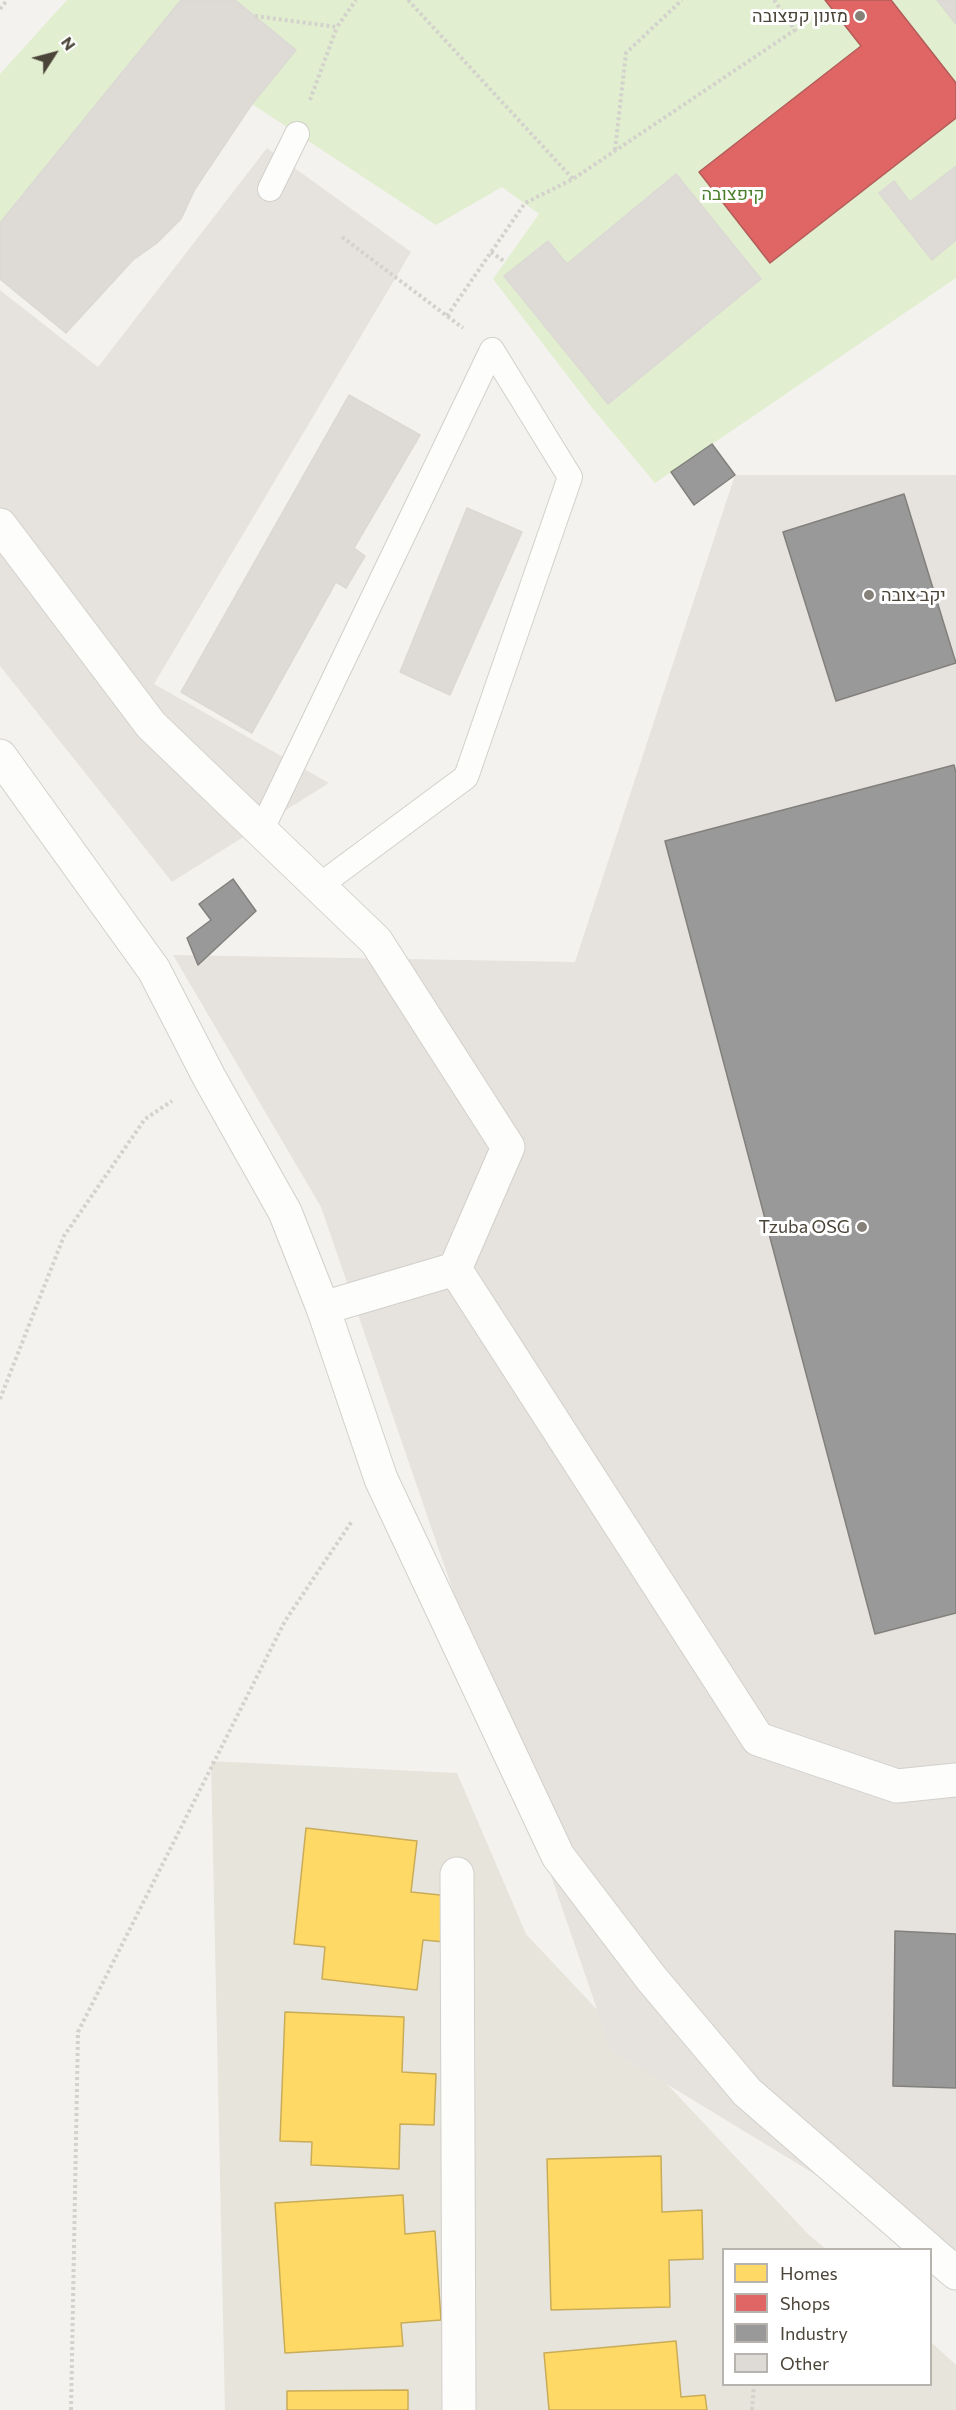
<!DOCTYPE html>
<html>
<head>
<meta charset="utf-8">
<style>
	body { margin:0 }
	#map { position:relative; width:956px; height:2410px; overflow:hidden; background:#f4f2ee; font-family:Commissioner,sans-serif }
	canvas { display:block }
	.legend { position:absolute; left:722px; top:2248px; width:210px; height:138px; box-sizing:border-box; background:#fff; border:2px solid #b7b4b0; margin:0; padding:8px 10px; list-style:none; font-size:18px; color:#4b4439 }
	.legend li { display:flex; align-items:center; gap:12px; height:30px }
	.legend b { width:30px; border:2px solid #b7b4b0 }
	.north { position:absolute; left:24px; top:24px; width:60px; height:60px; -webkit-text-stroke:4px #fff; paint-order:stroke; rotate:54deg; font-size:16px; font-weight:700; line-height:24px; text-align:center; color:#4b4439 }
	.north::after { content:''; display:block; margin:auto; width:21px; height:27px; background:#4b4439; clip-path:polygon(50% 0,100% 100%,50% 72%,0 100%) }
</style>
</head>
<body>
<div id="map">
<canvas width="956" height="2410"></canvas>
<ul class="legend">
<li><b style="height:16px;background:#ffd966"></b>Homes</li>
<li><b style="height:16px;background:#e06666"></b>Shops</li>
<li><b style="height:16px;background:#999"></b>Industry</li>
<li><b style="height:16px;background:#dedbd6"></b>Other</li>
</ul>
<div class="north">N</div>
</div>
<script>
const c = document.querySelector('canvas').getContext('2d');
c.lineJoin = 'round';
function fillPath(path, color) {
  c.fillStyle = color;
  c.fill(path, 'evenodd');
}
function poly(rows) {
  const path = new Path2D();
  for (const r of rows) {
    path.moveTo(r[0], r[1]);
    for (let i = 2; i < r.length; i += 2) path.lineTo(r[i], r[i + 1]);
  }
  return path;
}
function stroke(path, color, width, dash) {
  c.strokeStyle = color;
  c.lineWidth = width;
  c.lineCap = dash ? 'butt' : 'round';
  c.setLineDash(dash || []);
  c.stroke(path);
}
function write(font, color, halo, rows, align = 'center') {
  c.font = font + ' Commissioner,Heebo,sans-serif';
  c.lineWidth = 6;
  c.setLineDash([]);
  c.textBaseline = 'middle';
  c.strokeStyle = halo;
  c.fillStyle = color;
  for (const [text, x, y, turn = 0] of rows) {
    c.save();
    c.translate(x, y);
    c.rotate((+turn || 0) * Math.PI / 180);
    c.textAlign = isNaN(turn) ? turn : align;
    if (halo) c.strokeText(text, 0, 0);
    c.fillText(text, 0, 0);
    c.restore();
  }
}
const residential = poly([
	[211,1761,457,1773,526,1934,808,2234,826,2249,724,2250,724,2384,930,2384,931,2342,956,2365,956,2410,225,2410]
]);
const industrial = poly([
	[735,475,956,475,956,2272,885,2217,611,2050,321,1207,173,955,575,962]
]);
const green = poly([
	[67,0,956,0,956,278,655,483,593,409,493,279,539,214,502,187,436,225,252,104,195,188,181,219,157,243,133,260,66,333,0,279,0,74]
]);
const parking = poly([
	[267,148,411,252,154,684,329,783,172,882,0,666,0,290,98,367],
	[350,965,468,1139,397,1193,276,1017]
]);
const homes = poly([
	[306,1828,417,1841,411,1892,450,1896,445,1942,423,1940,417,1990,322,1979,325,1947,294,1944,306,1828],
	[285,2012,404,2017,402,2072,436,2074,434,2125,400,2124,399,2169,311,2165,312,2142,280,2141,285,2012],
	[661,2156,662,2212,702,2210,703,2259,669,2260,670,2307,551,2310,547,2159,661,2156],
	[403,2195,405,2234,435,2231,441,2320,401,2323,403,2346,285,2353,275,2203,403,2195],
	[676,2341,681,2397,705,2395,707,2410,549,2410,544,2353,676,2341],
	[408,2390,408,2410,287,2410,287,2391,408,2390]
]);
const shops = poly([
	[825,0,891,0,956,83,956,118,770,263,699,172,861,46,825,0]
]);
const industry = poly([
	[712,444,735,475,694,505,671,472,712,444],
	[904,494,956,663,836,701,783,532,904,494],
	[954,765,956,773,956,1613,875,1634,665,841,954,765],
	[233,879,256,911,198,965,187,938,211,920,199,904,233,879],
	[895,1931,956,1934,956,2088,893,2086,895,1931]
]);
const building = poly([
	[181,0,235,0,296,50,252,104,195,189,181,219,157,243,133,260,66,333,0,279,0,223,181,0],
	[937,0,956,0,956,24,937,0],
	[956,166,956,240,932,260,879,193,894,181,910,202,956,166],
	[676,174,761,279,608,404,504,276,548,241,567,264,676,174],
	[349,395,420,435,354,548,365,556,346,588,336,582,252,733,181,692,349,395],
	[467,508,522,532,450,695,400,672,467,508]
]);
const path = poly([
	[408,0,573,179],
	[0,9,7,0],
	[255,16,337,27,356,0],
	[310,100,337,27],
	[615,150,626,53,682,0],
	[342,237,463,328],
	[491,252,505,262],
	[447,316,525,203,573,179,795,30,774,0],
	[0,1399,64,1236,145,1119,172,1101],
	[71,2410,78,2032,285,1621,352,1521],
	[752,2410,754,2384]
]);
const service = poly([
	[270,189,297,134],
	[261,831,492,350],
	[319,886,466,777,570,477,492,350]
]);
const minor = poly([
	[0,525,151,725,376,941,508,1147,455,1269,758,1739,897,1786,956,1780],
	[323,1308,455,1269],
	[457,1874,459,2410]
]);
const tertiary = poly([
	[0,756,154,970,209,1077,285,1212,323,1308,381,1479,558,1856,651,1978,747,2092,929,2250],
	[930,2251,956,2273]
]);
const markers = [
	[860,16,6,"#868178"],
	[869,595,6,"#868178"],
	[862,1227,6,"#868178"]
];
const poiNames = [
	["מזנון קפצובה",848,16],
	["יקב צובה",881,595,"left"],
	["Tzuba OSG",850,1227]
];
const parkNames = [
	["קיפצובה",733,194]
];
fillPath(residential, '#e7e4dc');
fillPath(industrial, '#e6e2de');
fillPath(green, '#e1eecf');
fillPath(parking, '#e6e3df');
fillPath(homes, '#ffd966');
stroke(homes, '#c9ac58', 1.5);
fillPath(shops, '#e06666');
stroke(shops, '#b35c58', 1.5);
fillPath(industry, '#999');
stroke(industry, '#82807c', 1.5);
fillPath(building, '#dedbd6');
stroke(building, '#dcd9d4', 1.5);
stroke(service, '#d2d0cb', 26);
stroke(minor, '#d2d0cb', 35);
stroke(tertiary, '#d2d0cb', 35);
stroke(path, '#d3d2cc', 4, [3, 3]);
stroke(service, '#fdfdfc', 24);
stroke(minor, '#fdfdfc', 33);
stroke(tertiary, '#fdfdfc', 33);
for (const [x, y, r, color] of markers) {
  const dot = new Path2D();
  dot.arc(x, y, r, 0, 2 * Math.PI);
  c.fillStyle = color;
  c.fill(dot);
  stroke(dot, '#fff', 2);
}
write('18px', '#4b4439', '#fff', poiNames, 'right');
write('18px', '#4a7f2a', '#fff', parkNames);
</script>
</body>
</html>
